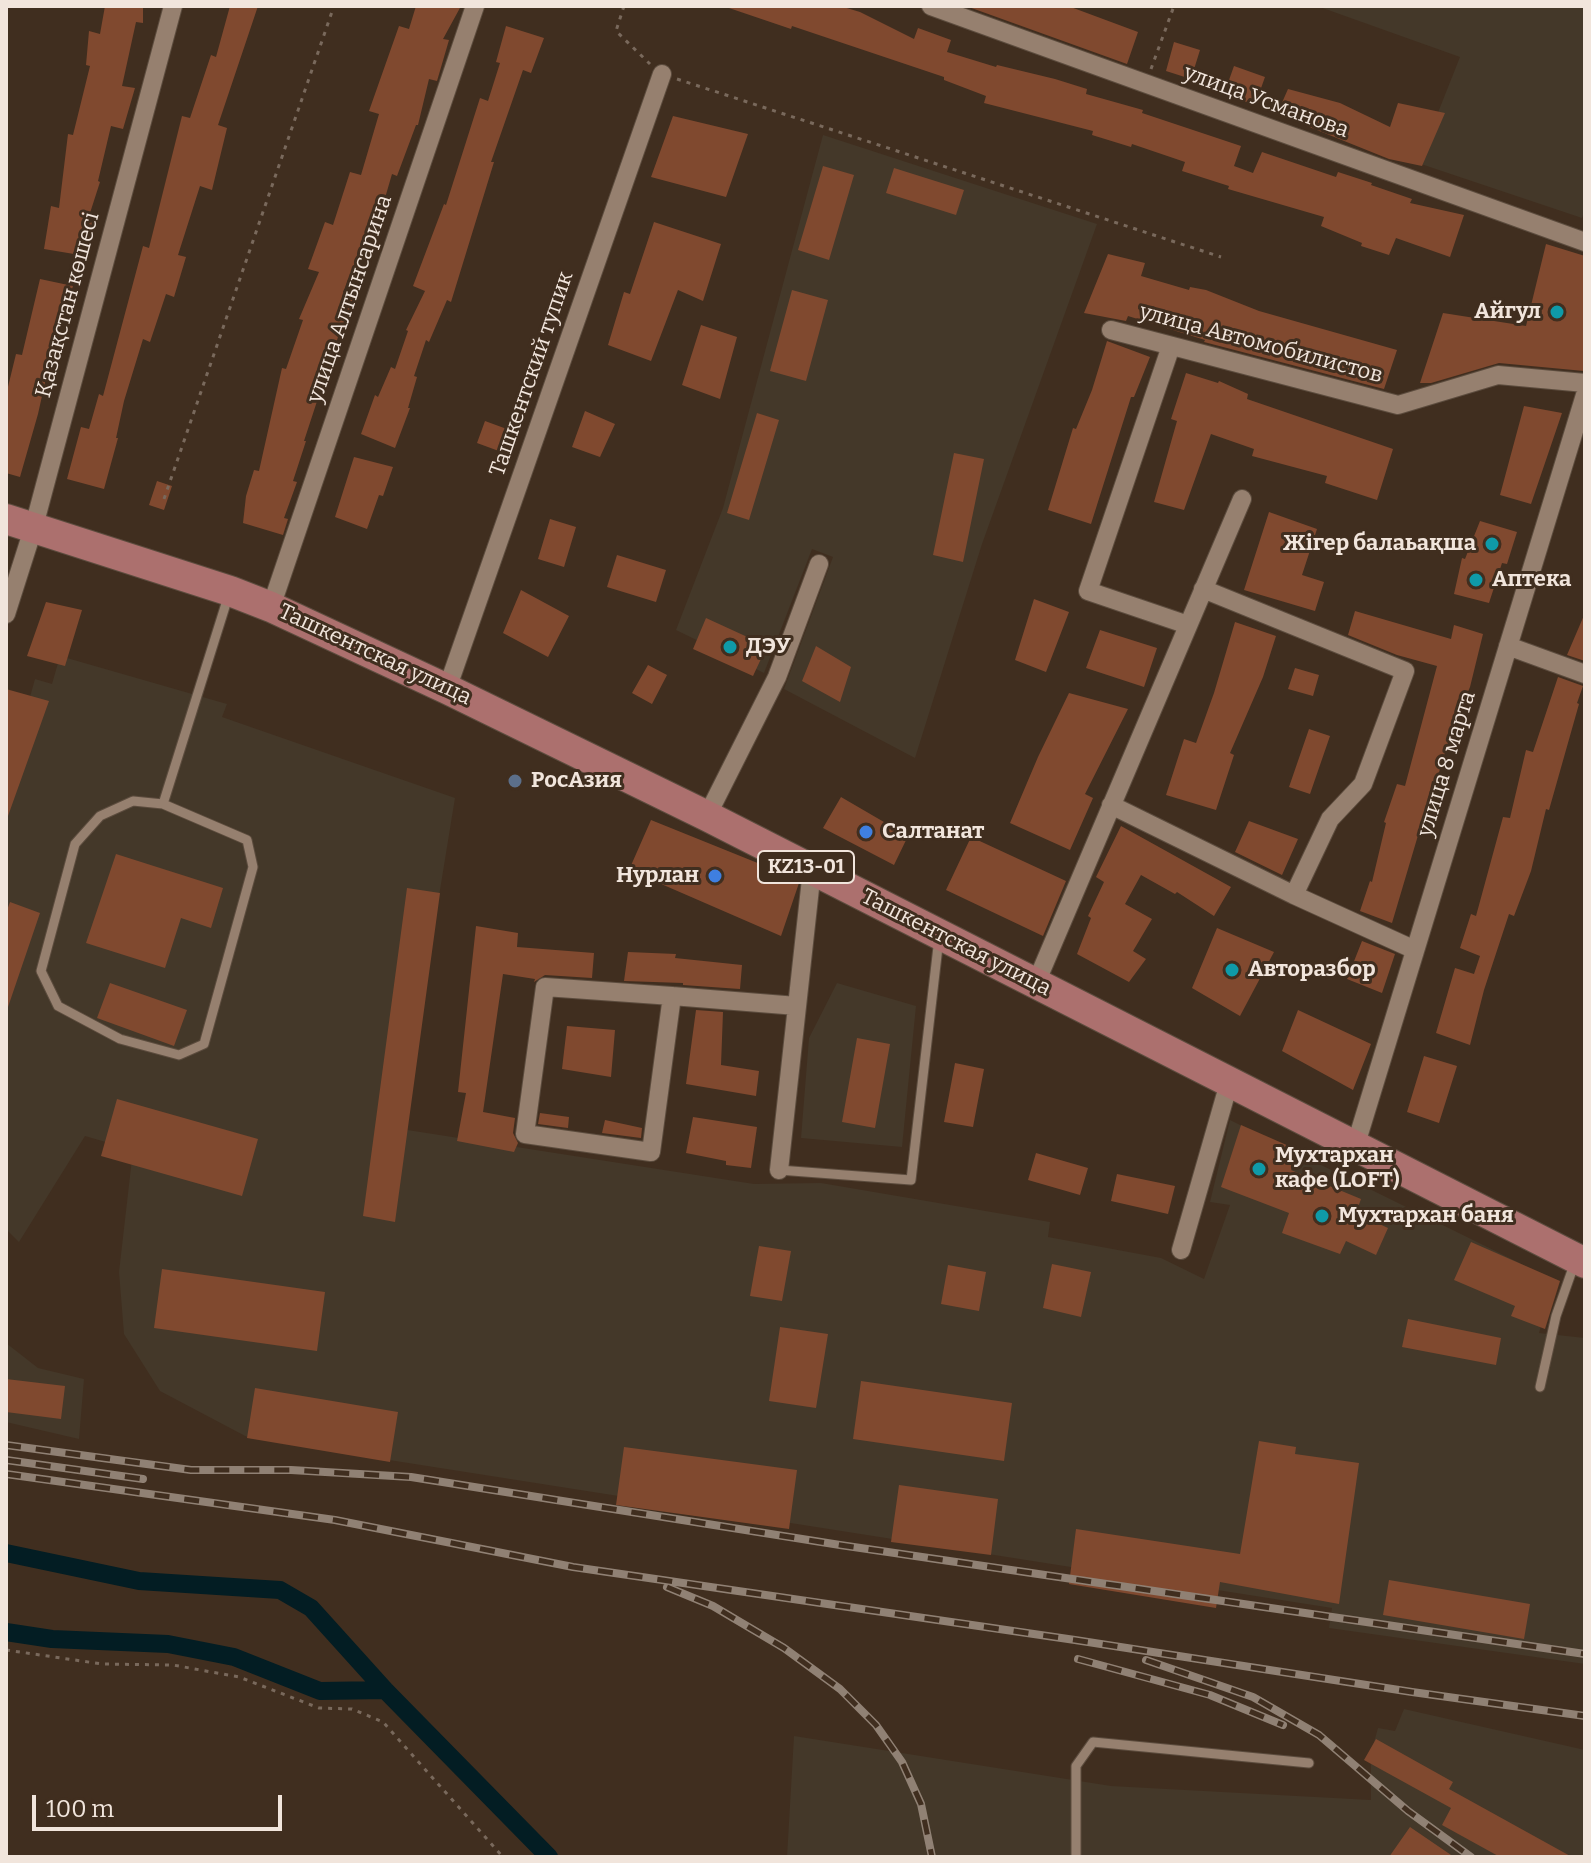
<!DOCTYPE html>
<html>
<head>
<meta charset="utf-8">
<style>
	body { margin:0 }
	#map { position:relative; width:1591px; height:1863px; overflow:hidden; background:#402e1f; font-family:Bitter,serif }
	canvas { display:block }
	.frame { position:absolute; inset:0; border:8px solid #f1e5dc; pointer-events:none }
	.scale { position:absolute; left:32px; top:1795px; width:250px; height:36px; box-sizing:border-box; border:4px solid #f1e5dc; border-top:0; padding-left:10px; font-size:24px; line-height:28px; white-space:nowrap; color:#f1e5dc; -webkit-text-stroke:6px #402e1f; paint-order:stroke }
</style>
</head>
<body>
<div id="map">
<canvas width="1591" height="1863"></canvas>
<div class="frame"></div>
<div class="scale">100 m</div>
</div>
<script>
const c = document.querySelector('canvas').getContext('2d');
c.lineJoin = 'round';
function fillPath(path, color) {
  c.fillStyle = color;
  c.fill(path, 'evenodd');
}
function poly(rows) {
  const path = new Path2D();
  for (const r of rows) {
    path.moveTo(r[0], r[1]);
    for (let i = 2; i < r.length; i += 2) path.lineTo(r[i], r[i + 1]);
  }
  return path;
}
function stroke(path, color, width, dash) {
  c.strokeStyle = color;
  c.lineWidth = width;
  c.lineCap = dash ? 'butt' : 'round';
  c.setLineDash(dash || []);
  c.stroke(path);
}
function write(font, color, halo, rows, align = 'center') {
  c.font = font + ' Bitter,serif';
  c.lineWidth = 6;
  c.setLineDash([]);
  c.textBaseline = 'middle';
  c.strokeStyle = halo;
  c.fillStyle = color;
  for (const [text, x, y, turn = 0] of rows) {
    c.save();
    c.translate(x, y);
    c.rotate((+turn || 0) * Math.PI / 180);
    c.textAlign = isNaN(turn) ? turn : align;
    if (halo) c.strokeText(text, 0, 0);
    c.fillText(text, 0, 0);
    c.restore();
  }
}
const commercial = poly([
	[1317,6,1585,6,1585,209,1582,218,1418,163,1460,57],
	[823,135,1097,224,982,544,915,758,784,689,833,557,812,549,764,673,676,630,723,508],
	[60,656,227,704,222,717,455,798,401,1129,754,1184,821,1183,1050,1222,1048,1237,1161,1258,1204,1279,1230,1205,1210,1202,1230,1120,1554,1280,1539,1333,1585,1338,1585,1664,1329,1628,1332,1608,249,1438,160,1391,124,1334,119,1272,133,1150,85,1136,19,1242,6,1229,6,783,35,679,52,684],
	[837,983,916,1006,902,1147,801,1138,809,1038],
	[6,1343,38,1368,84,1379,79,1439,6,1422],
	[1404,1709,1585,1750,1585,1857,787,1857,794,1736,1111,1786,1371,1800,1371,1753,1378,1728,1395,1731]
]);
const canal = poly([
	[6,1553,139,1581,280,1590,311,1608,385,1690,549,1857],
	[6,1632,52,1639,168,1644,234,1657,320,1691,385,1690]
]);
const building = poly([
	[105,6,143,6,143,23,136,22,122,86,135,88,123,129,111,126,98,181,100,182,90,213,97,214,86,256,44,249,51,206,59,208,68,134,73,135,90,66,86,65,89,31,100,34],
	[230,6,258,6,218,125,227,128,212,190,200,186,178,255,186,257,174,297,166,294,150,342,143,339,124,401,116,438,118,438,104,489,67,479,81,427,89,429,99,394,103,396,143,246,149,248,182,116,190,118,211,55,216,57],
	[416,6,461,6,443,39,449,40,437,81,429,79,418,125,416,125,397,176,392,174,376,229,372,227,343,292,359,298,345,333,340,331,304,441,306,441,293,481,297,482,284,518,288,519,283,535,243,523,246,496,254,470,259,471,282,368,286,369,303,320,299,319,319,272,308,269,325,222,333,225,350,172,361,175,379,114,369,111,399,26,409,29],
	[729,6,840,6,860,12,914,39,918,28,951,40,947,52,996,67,997,65,1055,79,1087,89,1086,94,1143,110,1142,113,1241,146,1234,166,1253,173,1262,152,1336,177,1338,172,1372,183,1371,185,1412,199,1410,203,1464,215,1450,257,1396,238,1389,255,1361,246,1362,243,1321,226,1324,217,1228,189,1229,186,1182,171,1185,162,1132,144,1131,147,1092,135,1093,131,984,103,986,96,944,80,944,77,792,26,791,29,729,8],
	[966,6,1068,6,1138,32,1127,64],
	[506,26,544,38,531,73,523,70,491,162,494,162,451,302,447,300,429,342,426,340,414,376,417,377,408,408,410,408,395,448,361,434,375,395,378,397,391,367,395,369,408,331,406,330,425,291,413,286,444,204,446,205,480,98,488,101,500,63,496,62],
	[1174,42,1200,50,1191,79,1166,71],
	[1234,66,1265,77,1255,105,1224,94],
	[1288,89,1340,103,1390,127,1398,103,1445,113,1422,166,1389,159,1277,114],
	[673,116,748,134,726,197,651,177],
	[823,166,854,175,829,260,798,250],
	[894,168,964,190,956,215,886,193],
	[654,222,721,244,703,301,678,290,651,361,608,345,624,292,630,294],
	[1546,244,1585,256,1584,371,1499,363,1431,383,1420,383,1443,313,1526,326],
	[1108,254,1145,263,1141,276,1189,290,1190,287,1206,290,1259,311,1397,350,1384,389,1204,342,1205,340,1128,316,1126,321,1084,313],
	[40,279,73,286,50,360,38,414,20,477,6,473,6,395,16,354,22,355],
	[792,290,828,300,806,381,770,371],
	[701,325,737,337,720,399,682,385],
	[1107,341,1150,357,1134,397,1131,397,1091,524,1048,510,1073,428,1076,429,1092,390],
	[1186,373,1218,383,1219,381,1248,394,1247,399,1393,449,1377,500,1325,483,1327,476,1252,456,1254,449,1211,434,1184,510,1154,502,1177,421,1171,419],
	[1524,406,1562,413,1531,504,1500,495],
	[585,411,615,424,600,457,572,447],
	[757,413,779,420,749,520,727,513],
	[485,421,515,432,507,454,477,443],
	[954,453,984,459,963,562,933,555],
	[354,457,393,467,383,496,379,495,367,529,335,517],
	[157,481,172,486,164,510,149,505],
	[1269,512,1317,529,1302,575,1324,582,1315,611,1244,590],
	[550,519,576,527,564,567,538,559],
	[1480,521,1517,532,1507,564,1502,563,1489,603,1454,594,1462,558,1465,559],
	[617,555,666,570,656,602,607,587],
	[521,590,569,616,548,657,503,633],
	[1034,599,1069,612,1046,672,1015,660],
	[46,602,82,610,65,666,27,656],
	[1355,611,1451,639,1454,625,1483,634,1470,687,1453,727,1436,782,1432,781,1421,833,1419,832,1392,923,1360,911,1370,881,1372,882,1386,823,1384,822,1397,784,1405,786,1437,666,1397,655,1348,635],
	[1585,613,1585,661,1567,655],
	[706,618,767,646,753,676,693,649],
	[1235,622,1276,636,1263,677,1230,753,1234,755,1216,810,1166,795,1184,739,1196,743,1214,693],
	[1100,630,1157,648,1144,687,1086,668],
	[816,646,851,667,840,702,802,681],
	[648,665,667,675,652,704,632,693],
	[1295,668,1319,675,1313,696,1288,689],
	[1558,677,1583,686,1577,703,1579,704,1549,810,1546,809,1531,871,1514,916,1509,914,1484,990,1470,1045,1436,1033,1455,968,1474,974,1480,956,1460,948,1471,914,1476,916,1503,817,1510,818,1526,750,1533,752],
	[6,689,49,701,8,816,6,815],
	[1069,693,1128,709,1085,794,1093,798,1070,850,1010,823,1038,757],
	[1309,729,1330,736,1310,794,1289,787],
	[841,797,908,836,894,865,823,828],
	[651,820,770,868,799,883,781,936,629,870],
	[1249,821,1298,839,1282,875,1235,852],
	[1121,826,1231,887,1214,916,1177,892,1175,894,1141,875,1125,904,1152,919,1133,951,1146,959,1129,982,1077,954,1091,918,1088,916,1104,882,1096,877],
	[971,837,1066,881,1043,936,946,890],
	[116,854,223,888,211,928,181,918,165,968,86,943],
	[407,888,440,893,395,1222,363,1216],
	[10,902,40,913,8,1007,6,1007,6,913],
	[476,926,518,933,517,947,594,953,592,978,545,975,534,982,535,979,503,974,483,1112,515,1118,513,1133,518,1143,514,1152,457,1141,466,1093,458,1092],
	[1217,928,1274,952,1240,1016,1192,988],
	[1362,941,1395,954,1382,993,1347,979],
	[628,952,676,954,675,958,742,965,740,989,683,985,683,983,624,981],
	[110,983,187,1010,174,1046,97,1018],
	[696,1010,723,1012,721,1065,759,1071,756,1096,686,1084],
	[1298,1010,1371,1044,1353,1090,1282,1051],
	[567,1026,615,1030,611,1077,562,1069],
	[857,1038,890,1044,875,1128,842,1122],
	[1424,1056,1457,1066,1439,1123,1407,1112],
	[955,1063,984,1069,973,1127,944,1122],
	[117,1099,258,1139,242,1196,101,1156],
	[540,1113,569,1117,568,1128,538,1124],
	[693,1117,757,1127,751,1168,726,1165,726,1161,686,1153],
	[605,1120,642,1128,641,1138,602,1133],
	[1241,1125,1298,1150,1291,1170,1361,1199,1356,1213,1388,1228,1376,1255,1346,1241,1340,1254,1282,1233,1289,1213,1221,1187],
	[1036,1153,1088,1168,1080,1195,1028,1180],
	[1117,1174,1175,1186,1168,1214,1111,1201],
	[1471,1242,1560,1281,1545,1329,1511,1316,1515,1306,1454,1280],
	[759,1246,791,1251,782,1301,750,1296],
	[1052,1264,1091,1272,1081,1317,1043,1308],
	[948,1265,986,1272,979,1311,941,1304],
	[162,1269,325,1292,317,1351,154,1328],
	[1408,1319,1501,1338,1496,1365,1402,1347],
	[780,1327,828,1334,816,1408,769,1401],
	[6,1379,65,1386,61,1419,6,1412],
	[861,1381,1012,1403,1004,1461,853,1439],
	[255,1388,398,1412,390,1462,247,1438],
	[1259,1441,1296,1447,1295,1454,1359,1463,1339,1604,1220,1582,1216,1608,1069,1584,1076,1529,1240,1554],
	[624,1447,797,1470,789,1529,616,1505],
	[899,1485,998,1499,991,1555,891,1542],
	[1389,1580,1530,1604,1524,1639,1383,1615],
	[1376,1739,1453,1782,1449,1789,1572,1857,1500,1857,1442,1825,1451,1808,1364,1760],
	[1410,1827,1454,1857,1389,1857]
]);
const path = poly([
	[624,6,616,31,650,64],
	[1151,69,1174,6],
	[677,79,1221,257],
	[164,499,334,6],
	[6,1650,102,1664,173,1665,239,1677,319,1708,352,1709,383,1722,503,1857]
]);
const lane = poly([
	[163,804,247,840,253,867,204,1044,179,1055,120,1039,58,1006,41,971,75,844,100,816,133,801,163,804,229,594],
	[779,1170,911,1180,939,938],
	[1540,1387,1556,1316,1575,1262],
	[1076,1857,1076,1766,1093,1742,1309,1763]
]);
const street = poly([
	[931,6,1585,242],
	[1111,330,1398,405,1498,375,1585,383],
	[1171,346,1088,591,1188,625],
	[1203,589,1405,671,1363,784,1330,819,1294,895],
	[271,607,475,6],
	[6,614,34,526,173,6],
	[1508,646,1585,674],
	[447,689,662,74],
	[1111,805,1294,895,1415,950],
	[707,816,777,677,819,564],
	[1036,983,1242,499],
	[672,996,651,1152,525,1134,545,987,672,996,797,1006],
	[1355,1147,1585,395],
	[779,1170,812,870],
	[1181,1250,1229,1083]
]);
const primary = poly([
	[6,519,230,591,271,607,447,689,707,816,1585,1263]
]);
const rail = poly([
	[6,1445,191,1470,291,1470,411,1477,840,1545,1585,1654],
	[6,1460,143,1479],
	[6,1474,335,1520,573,1567,1075,1640,1412,1692,1585,1716],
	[667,1587,713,1606,784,1648,840,1689,876,1725,902,1762,921,1804,932,1857],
	[1078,1659,1210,1695,1283,1725],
	[1146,1660,1253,1697,1319,1735,1408,1811,1471,1857]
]);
const markers = [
	[1557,312,8,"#0f9aa8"],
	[1492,544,8,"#0f9aa8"],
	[1476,580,8,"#0f9aa8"],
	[730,647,8,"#0f9aa8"],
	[515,781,8,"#5c6f8a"],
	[866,832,8,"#3f7fe0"],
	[715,876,8,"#3f7fe0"],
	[1232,970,8,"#0f9aa8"],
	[1259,1169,8,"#0f9aa8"],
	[1322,1216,8,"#0f9aa8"]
];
const shields = [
	[806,867,96]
];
const shieldNames = [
	["KZ13-01",806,867]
];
const streetNames = [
	["улица Усманова",1266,102,20],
	["улица Алтынсарина",350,299,-71],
	["Қазақстан көшесі",68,305,-75],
	["улица Автомобилистов",1261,344,15],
	["Ташкентский тупик",532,374,-71],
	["Ташкентская улица",375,655,25],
	["улица 8 марта",1447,764,-73],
	["Ташкентская улица",956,943,27]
];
const poiNames = [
	["Айгул",1541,312,"right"],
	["Жігер балаьақша",1476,544,"right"],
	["Аптека",1492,580],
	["ДЭУ",746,647],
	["РосАзия",531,781],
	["Салтанат",882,832],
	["Нурлан",699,876,"right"],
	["Авторазбор",1248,970],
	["Мухтархан",1275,1156],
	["кафе (LOFT)",1275,1181],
	["Мухтархан баня",1338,1216]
];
fillPath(commercial, '#443829');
stroke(canal, '#031d23', 18);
fillPath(building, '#80492f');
stroke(lane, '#5c4c3e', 11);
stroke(street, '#5c4c3e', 20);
stroke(primary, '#5c4c3e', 32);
stroke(path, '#79695c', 3, [4, 6]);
stroke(lane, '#96806f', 9);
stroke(street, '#96806f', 18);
stroke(primary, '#ac706e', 30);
stroke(rail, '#908174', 8);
stroke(rail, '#402e1f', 5, [15]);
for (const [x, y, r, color] of markers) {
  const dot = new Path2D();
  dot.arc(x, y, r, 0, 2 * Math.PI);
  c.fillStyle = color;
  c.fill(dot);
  stroke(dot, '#402e1f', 3);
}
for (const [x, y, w] of shields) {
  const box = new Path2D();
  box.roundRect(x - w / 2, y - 16, w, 32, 6);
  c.fillStyle = '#402e1f';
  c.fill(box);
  stroke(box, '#f1e5dc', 2);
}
write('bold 20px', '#f1e5dc', null, shieldNames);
write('22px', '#f1e5dc', '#402e1f', streetNames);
write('bold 22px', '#f1e5dc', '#402e1f', poiNames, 'left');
</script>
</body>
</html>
